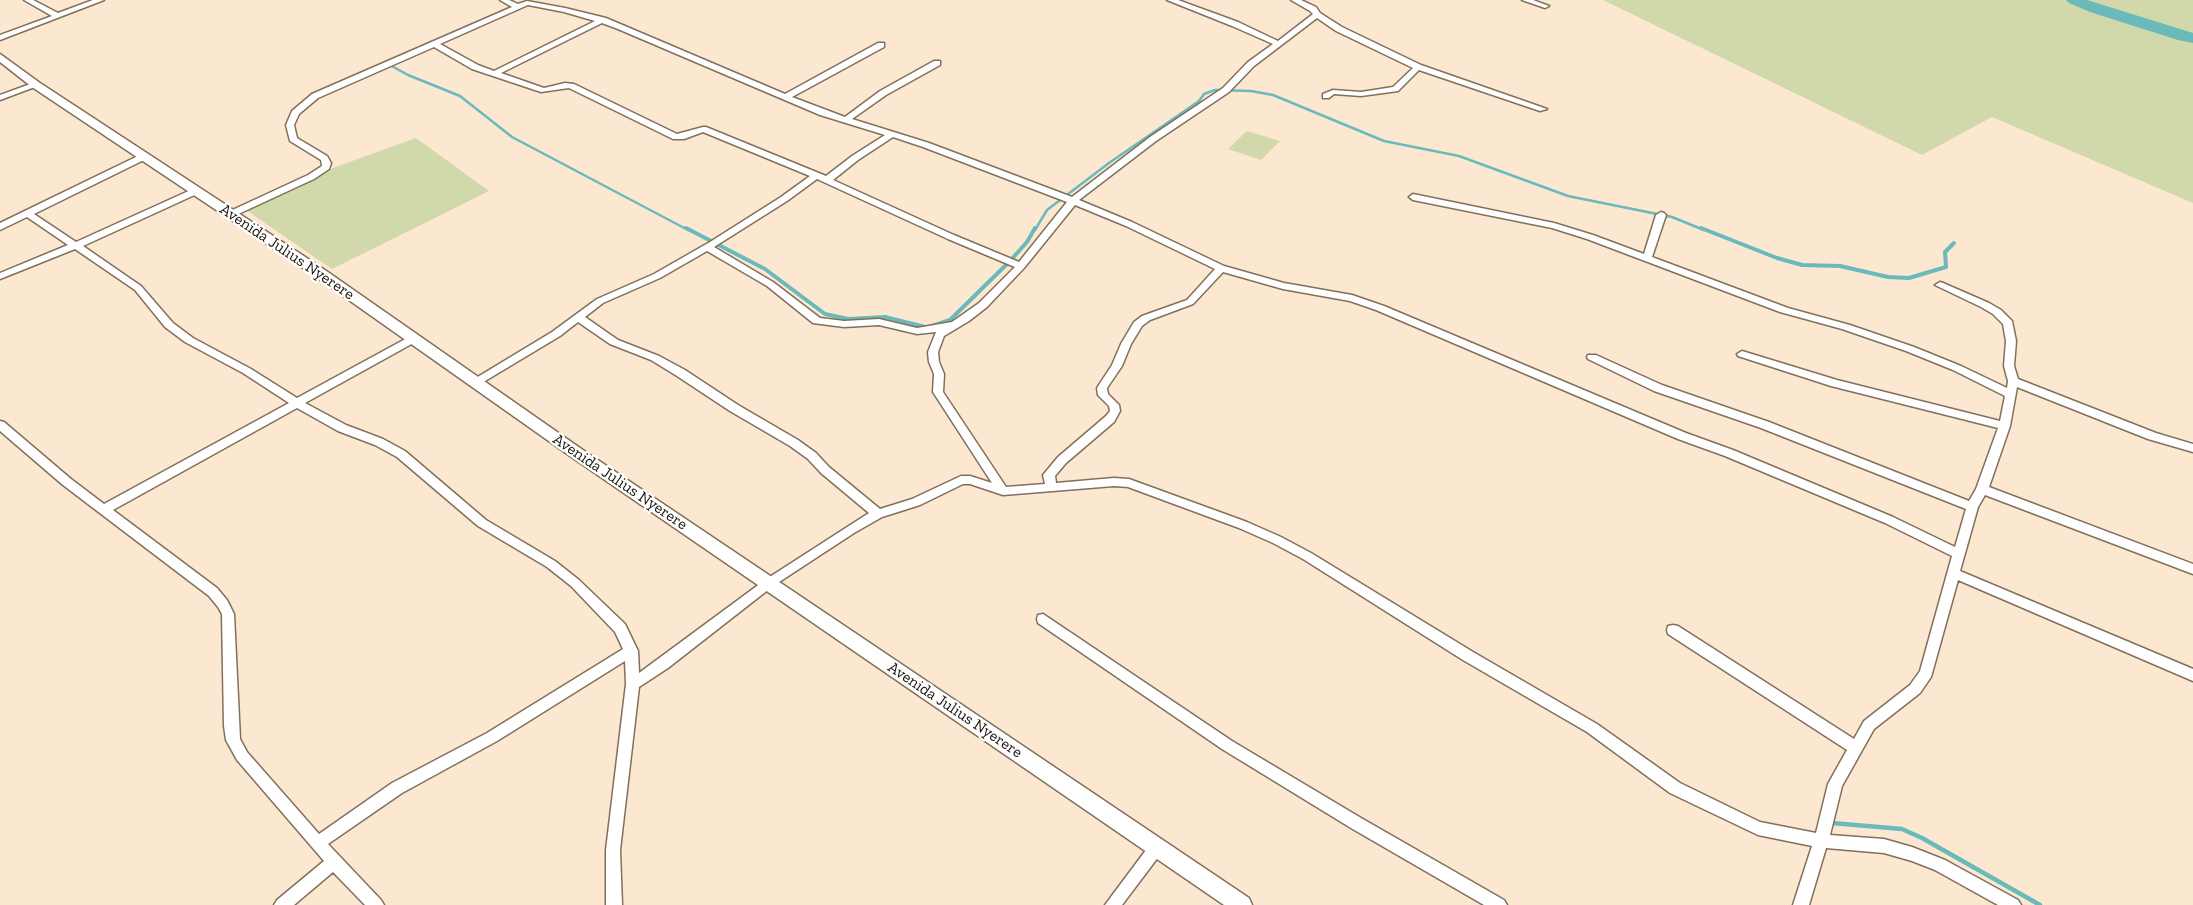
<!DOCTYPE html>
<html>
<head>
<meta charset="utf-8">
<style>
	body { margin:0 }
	canvas { display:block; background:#fce8d1 }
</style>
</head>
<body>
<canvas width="2193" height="905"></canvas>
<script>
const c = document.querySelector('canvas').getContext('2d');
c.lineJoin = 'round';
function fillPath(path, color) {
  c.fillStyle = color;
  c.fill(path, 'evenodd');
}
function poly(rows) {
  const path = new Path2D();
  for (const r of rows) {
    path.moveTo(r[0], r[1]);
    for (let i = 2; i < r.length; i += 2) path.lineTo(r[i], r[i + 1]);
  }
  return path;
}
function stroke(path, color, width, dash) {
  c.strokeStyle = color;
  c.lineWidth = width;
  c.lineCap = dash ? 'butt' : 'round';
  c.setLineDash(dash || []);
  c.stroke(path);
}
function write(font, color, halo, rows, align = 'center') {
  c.font = font + ' "Zilla Slab",serif';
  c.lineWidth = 4.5;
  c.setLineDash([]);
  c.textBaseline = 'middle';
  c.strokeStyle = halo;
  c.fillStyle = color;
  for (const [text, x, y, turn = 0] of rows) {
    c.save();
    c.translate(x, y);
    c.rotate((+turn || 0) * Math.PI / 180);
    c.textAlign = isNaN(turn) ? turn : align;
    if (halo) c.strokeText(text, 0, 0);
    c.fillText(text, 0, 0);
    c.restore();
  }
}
const green = poly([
	[1603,0,2193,0,2193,203,1992,117,1922,155],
	[1247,131,1280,141,1261,160,1228,149],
	[416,138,489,191,332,269,246,210,333,168]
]);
const streamFar2 = poly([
	[388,64,408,75,460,96,512,137,688,230],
	[1035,230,1047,210,1109,163,1199,101,1204,94,1215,90,1251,91,1273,95,1384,141,1459,156,1568,196,1672,217,1704,230]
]);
const streamFar1 = poly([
	[686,228,765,269,825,314,848,319,885,317,925,327],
	[1701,228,1777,258,1802,265,1840,266,1888,277,1909,278,1946,267,1945,252,1954,243],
	[932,326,950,320,1010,261,1027,242,1035,228]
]);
const stream = poly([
	[1832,823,1902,829,1922,838,2040,905]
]);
const river = poly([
	[2066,0,2087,0,2193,33,2193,43,2178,40,2090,12,2069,3,2066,0]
]);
const street = poly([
	[24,0,33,0,58,13,93,0,104,0,0,40,0,35,52,16,24,0],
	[500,0,509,0,518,4,527,1,565,8,606,18,785,94,878,43,884,43,884,47,792,97,845,117,880,91,934,61,940,61,940,65,886,95,852,119,929,143,1072,197,1150,137,1223,88,1248,62,1273,44,1232,26,1167,0,1178,0,1238,22,1278,41,1313,14,1310,11,1291,0,1301,0,1316,7,1320,13,1342,27,1421,65,1547,109,1540,111,1419,70,1398,91,1361,96,1334,94,1329,98,1323,98,1323,94,1333,90,1361,92,1393,87,1413,68,1336,31,1317,18,1254,66,1229,92,1156,141,1079,200,1132,222,1224,266,1284,283,1352,295,1384,306,1686,433,1733,450,1893,517,1955,547,1966,509,1761,428,1654,391,1588,359,1587,357,1588,355,1596,355,1662,385,1769,422,1969,501,1976,489,1998,428,1831,386,1738,356,1737,354,1742,351,1837,380,2000,421,2005,396,1953,370,1906,351,1842,329,1780,312,1587,239,1552,228,1413,200,1409,197,1413,194,1554,223,1593,235,1644,254,1656,215,1661,212,1664,213,1666,215,1652,257,1788,308,1850,325,1914,347,1961,366,2007,388,2008,381,2004,366,2006,341,2003,324,1993,314,1981,307,1935,285,1940,282,1943,283,1989,303,2001,310,2012,321,2016,341,2014,366,2018,379,2156,433,2193,444,2193,452,2148,439,2017,387,2010,426,1989,487,2193,564,2193,574,1985,495,1978,507,1960,571,2193,669,2193,681,1958,580,1931,677,1920,693,1874,729,1842,786,1830,835,1884,839,1912,847,1945,860,2018,900,2021,905,1998,905,1935,870,1912,861,1884,853,1826,848,1809,905,1793,905,1812,846,1758,835,1670,793,1587,732,1463,660,1303,559,1273,543,1239,528,1128,487,1114,486,1003,495,970,484,963,484,920,505,882,517,854,533,773,586,668,668,639,687,620,850,622,905,606,905,606,850,626,684,625,661,497,741,402,793,328,844,381,900,384,905,365,905,333,872,294,905,274,905,277,900,324,861,237,760,226,740,224,726,222,614,218,607,209,596,63,485,0,431,0,421,4,422,71,479,104,504,289,403,243,373,185,342,165,327,135,290,75,249,0,279,0,273,68,245,27,217,0,230,0,223,142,154,148,154,148,158,34,214,76,242,193,189,199,189,199,193,83,246,141,286,173,323,193,338,251,369,297,398,409,337,417,337,418,339,417,341,305,403,346,425,383,439,405,451,486,520,555,561,579,580,625,624,638,651,639,673,765,580,869,513,821,473,808,459,790,446,730,411,677,376,651,360,610,344,578,322,560,336,480,384,476,385,471,381,552,332,597,299,654,274,710,242,781,197,810,176,703,132,684,139,673,139,569,88,541,92,472,69,434,47,318,98,299,114,294,125,297,138,327,156,331,163,329,169,314,179,234,216,228,216,228,212,308,175,322,166,321,160,290,141,286,125,292,111,312,94,512,7,500,0],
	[528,5,564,12,595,21,494,71,478,65,440,44,528,5],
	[602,23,618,29,820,115,885,135,852,156,826,176,706,127,703,127,677,134,574,84,565,83,544,88,501,73,602,23],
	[893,137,923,147,1067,202,1019,262,954,235,833,180,858,160,893,137],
	[817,179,948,239,1015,267,979,303,952,322,917,328,879,319,844,321,820,318,773,282,714,247,787,201,817,179],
	[1075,205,1126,226,1215,269,1187,300,1142,316,1134,322,1121,344,1112,365,1097,388,1098,395,1109,406,1110,411,1106,416,1058,457,1043,475,1045,484,1006,487,943,392,944,374,939,362,938,352,944,336,969,321,987,307,1024,268,1075,205],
	[707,251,767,286,813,323,844,327,879,325,917,334,936,332,928,352,929,362,934,374,933,392,992,483,970,476,961,476,912,499,880,509,829,467,816,453,798,440,738,405,685,370,659,356,618,340,585,317,603,303,660,278,707,251],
	[1223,272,1283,289,1350,301,1376,310,1678,439,1725,456,1885,523,1952,556,1920,671,1910,685,1864,721,1854,739,1678,626,1673,625,1668,626,1667,630,1668,634,1847,750,1828,784,1816,833,1760,822,1680,783,1597,724,1473,652,1311,553,1281,537,1247,522,1129,479,1114,478,1056,483,1055,476,1066,463,1114,422,1120,411,1119,405,1108,394,1107,388,1122,366,1131,344,1142,326,1150,320,1193,304,1223,272],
	[297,408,338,431,375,445,397,457,478,526,547,567,571,586,615,632,623,649,487,733,392,783,319,834,247,752,240,739,234,614,227,600,217,588,113,510,297,408],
	[1522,0,1533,0,1549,6,1545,8,1522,0],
	[33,83,40,85,0,100,0,95,33,83],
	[1043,614,1232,741,1361,818,1504,900,1507,905,1484,905,1351,828,1222,749,1038,623,1037,619,1038,615,1043,614],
	[1157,840,1162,842,1164,847,1162,852,1122,905,1105,905,1152,842,1157,840]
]);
const secondary = poly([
	[0,54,40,83,322,268,580,448,1249,898,1252,905,1224,905,570,456,312,274,32,87,0,62,0,54]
]);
const streetNames = [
	["Avenida Julius Nyerere",287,252,34],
	["Avenida Julius Nyerere",620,482,34],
	["Avenida Julius Nyerere",955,710,34]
];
fillPath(green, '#d1d8aa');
stroke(streamFar2, '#6ababc', 2.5);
stroke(streamFar1, '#6ababc', 4);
stroke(stream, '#6ababc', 4.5);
fillPath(river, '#6ababc');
stroke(street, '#81705b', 3);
stroke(secondary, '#81705b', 3);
fillPath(street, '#fff');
fillPath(secondary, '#fff');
write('16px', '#1a130b', '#fff', streetNames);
</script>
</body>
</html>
